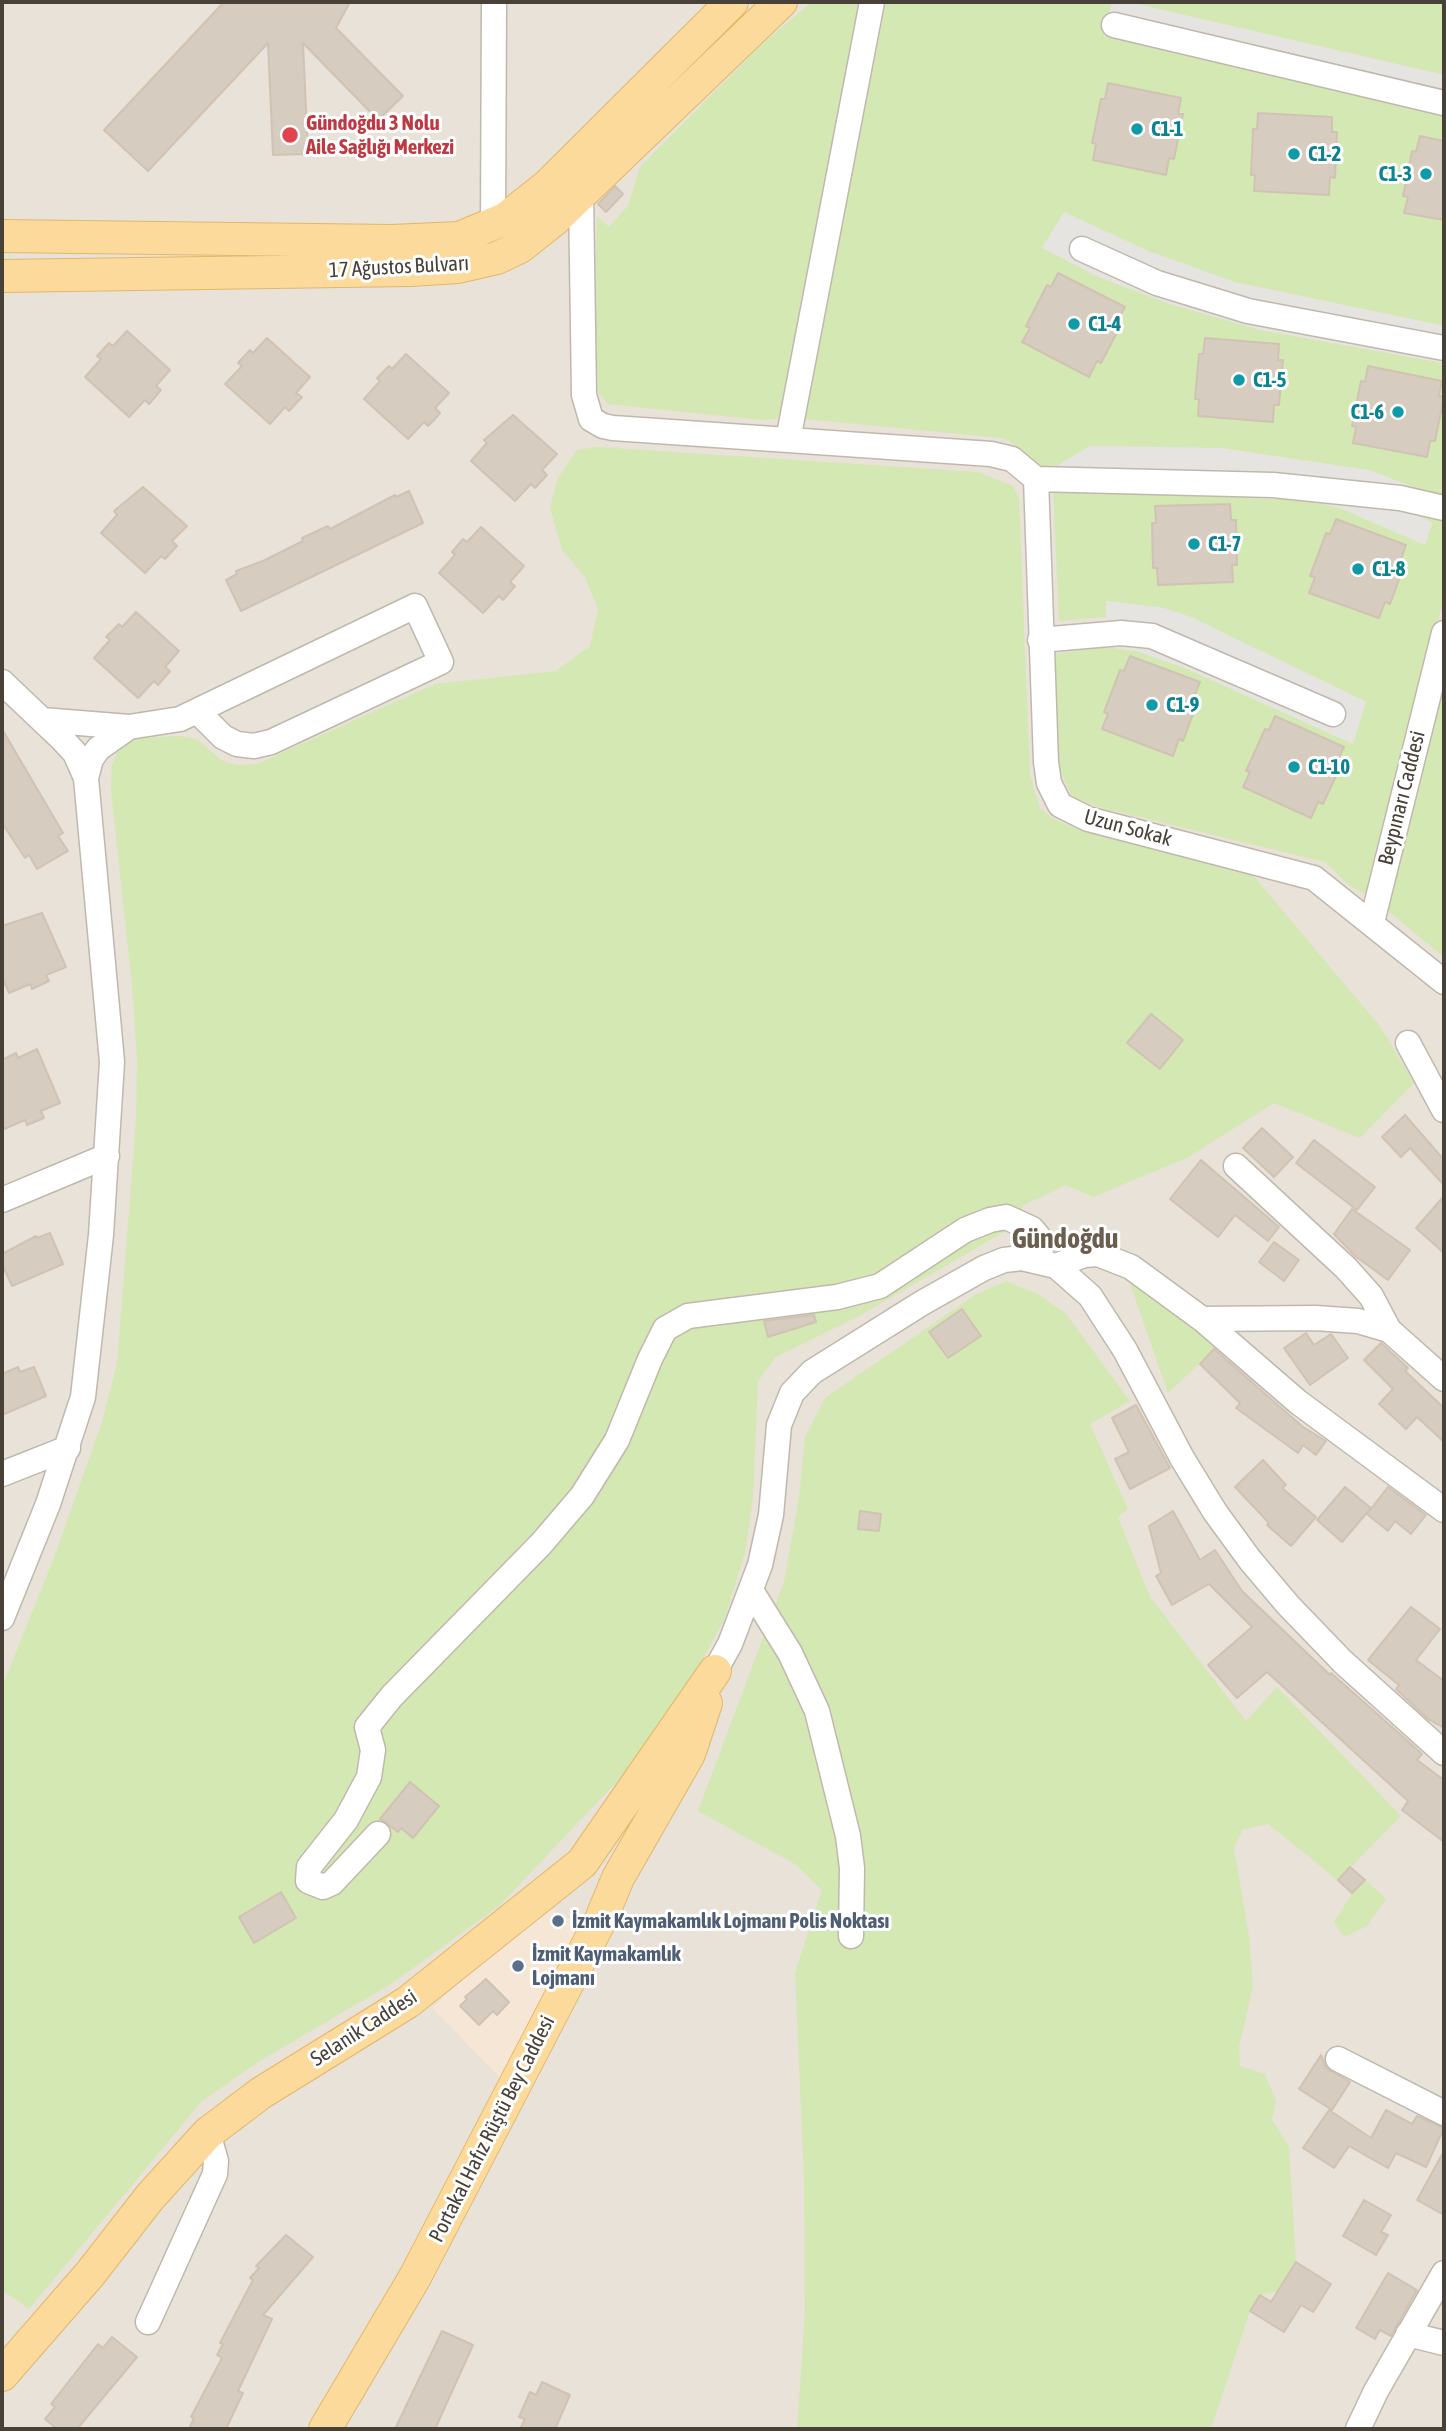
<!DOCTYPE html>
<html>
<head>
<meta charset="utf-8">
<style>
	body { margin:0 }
	#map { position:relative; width:1446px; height:2431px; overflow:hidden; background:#f5f1ea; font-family:"Asap Condensed",sans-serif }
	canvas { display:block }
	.frame { position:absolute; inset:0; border:4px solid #484138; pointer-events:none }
</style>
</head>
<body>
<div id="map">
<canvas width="1446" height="2431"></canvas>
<div class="frame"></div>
</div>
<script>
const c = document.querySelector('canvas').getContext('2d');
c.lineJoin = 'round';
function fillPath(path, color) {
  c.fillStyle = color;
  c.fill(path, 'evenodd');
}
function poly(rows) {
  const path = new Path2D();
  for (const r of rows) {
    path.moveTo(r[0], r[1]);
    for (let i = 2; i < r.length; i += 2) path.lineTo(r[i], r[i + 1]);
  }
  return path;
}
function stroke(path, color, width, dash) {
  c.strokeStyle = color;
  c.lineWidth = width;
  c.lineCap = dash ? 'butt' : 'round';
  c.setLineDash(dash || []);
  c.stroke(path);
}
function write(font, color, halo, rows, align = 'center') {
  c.font = font + ' "Asap Condensed",sans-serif';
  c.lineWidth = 6;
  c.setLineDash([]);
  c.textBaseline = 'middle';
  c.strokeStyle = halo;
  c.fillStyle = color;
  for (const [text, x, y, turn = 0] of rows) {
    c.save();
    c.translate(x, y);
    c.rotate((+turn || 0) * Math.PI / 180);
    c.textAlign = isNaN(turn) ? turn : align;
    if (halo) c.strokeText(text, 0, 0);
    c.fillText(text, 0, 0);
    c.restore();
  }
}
const residential = poly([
	[2,2,1444,2,1444,2429,2,2429]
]);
const commercial = poly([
	[541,1904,581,1925,502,2080,432,2008]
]);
const green = poly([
	[812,2,860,2,781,411,777,419,760,420,608,404,599,394,594,331,597,216,609,227,628,206,640,167,762,44],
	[886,2,1112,2,1104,36,1444,116,1444,326,1234,282,1148,251,1065,213,1043,247,1099,277,1170,304,1261,330,1444,363,1444,499,1090,446,1055,467,1038,466,1014,444,1002,438,805,419],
	[1128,2,1444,2,1444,75],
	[598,447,978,472,1013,486,1019,498,1030,775,1040,808,1054,819,1073,827,1251,873,1379,1025,1414,1083,1360,1138,1274,1103,1187,1158,1093,1197,1066,1185,1024,1205,1011,1228,859,1316,776,1357,758,1381,753,1499,745,1552,725,1618,683,1696,644,1753,499,1906,391,1984,258,2062,201,2102,29,2309,2,2290,2,1687,55,1555,102,1422,117,1364,136,1121,137,1059,132,985,111,791,112,764,118,751,129,742,142,738,178,736,197,739,221,760,236,765,257,764,435,684,556,671,590,646,598,609,585,577,562,550,550,507,558,478,577,450],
	[1053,490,1304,500,1340,508,1425,545,1432,523,1396,505,1444,516,1444,598,1367,893,1360,892,1347,883,1325,862,1102,808,1072,797,1058,765,1053,654,1106,647,1137,651,1187,669,1366,702,1193,618,1164,608,1107,601,1106,617,1059,621],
	[1444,667,1444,957,1382,906],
	[1127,1275,1219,1345,1168,1393],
	[1006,1281,1038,1294,1066,1314,1130,1401,1090,1424,1128,1509,1118,1517,1150,1597,1246,1721,1277,1687,1401,1816,1351,1867,1386,1899,1367,1926,1344,1937,1334,1922,1352,1893,1307,1855,1268,1824,1243,1829,1234,1848,1249,1936,1253,1987,1239,2046,1240,2066,1265,2074,1276,2101,1272,2120,1289,2147,1296,2262,1278,2291,1260,2295,1250,2311,1211,2429,797,2429,805,2313,804,2180,795,1973,822,1890,795,1864,698,1811,784,1582,799,1497,805,1437,825,1398,975,1295]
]);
const parking = poly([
	[1112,2,1128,2,1444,75,1444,116,1104,36],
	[1064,212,1148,251,1234,282,1444,326,1444,363,1261,330,1170,304,1099,277,1042,248],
	[1090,446,1221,448,1369,470,1444,499,1398,506,1432,523,1425,545,1340,508,1304,500,1053,490,1055,467],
	[1106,601,1164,608,1193,618,1366,702,1353,744,1187,669,1137,651,1106,647]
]);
const building = poly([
	[224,2,350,2,336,28,403,96,378,120,303,43,308,154,273,155,268,43,148,171,104,130,224,2],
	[1108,83,1181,98,1178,114,1183,114,1174,159,1169,158,1166,175,1093,160,1096,144,1092,143,1101,99,1105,99,1108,83],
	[1258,113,1332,117,1332,132,1337,132,1335,178,1330,177,1329,195,1254,191,1255,175,1251,175,1253,129,1257,129,1258,113],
	[1420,136,1444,141,1444,220,1404,213,1408,197,1403,196,1412,151,1416,152,1420,136],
	[615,186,623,194,606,212,598,204,615,186],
	[1058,273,1125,307,1117,321,1122,323,1101,363,1097,361,1089,377,1022,342,1030,328,1026,326,1047,285,1051,287,1058,273],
	[127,331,170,370,156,386,161,390,149,404,145,400,129,417,85,377,101,359,97,356,109,343,113,346,127,331],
	[267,338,310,377,296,393,302,397,289,411,285,407,270,424,225,384,242,366,238,363,250,350,253,353,267,338],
	[1205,338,1279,344,1278,360,1283,360,1279,405,1274,405,1273,422,1198,416,1199,399,1195,399,1199,354,1203,354,1205,338],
	[406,354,449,393,435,408,440,413,434,420,428,426,424,422,408,439,364,399,380,381,377,378,389,366,392,369,406,354],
	[1368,366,1442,381,1439,396,1444,397,1435,441,1430,441,1427,457,1353,443,1356,427,1352,426,1361,381,1365,382,1368,366],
	[513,415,557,454,542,470,547,475,535,488,531,484,515,501,471,461,487,443,484,440,513,415],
	[143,487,187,526,172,541,177,546,165,559,161,556,145,573,101,533,117,515,114,511,143,487],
	[409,491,423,523,241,611,226,580,237,574,236,571,263,561,303,541,302,538,328,526,330,529,395,495,396,497,409,491],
	[1230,504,1231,520,1236,520,1237,565,1232,565,1233,582,1158,585,1157,568,1153,568,1152,523,1156,523,1155,506,1230,504],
	[1336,519,1406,545,1401,559,1406,561,1390,604,1385,602,1379,618,1309,593,1315,577,1310,576,1326,533,1330,534,1336,519],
	[481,527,524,566,510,582,515,586,503,600,499,596,483,613,439,573,455,555,452,552,463,539,467,542,481,527],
	[136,612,179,651,165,667,170,671,158,685,154,681,138,698,94,658,110,640,106,637,119,624,122,627,136,612],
	[1130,656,1200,682,1194,697,1199,698,1183,741,1179,739,1173,756,1102,729,1108,714,1104,712,1120,670,1124,671,1130,656],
	[1275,716,1344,747,1337,761,1342,763,1323,804,1318,802,1311,818,1243,787,1250,772,1246,771,1265,729,1269,730,1275,716],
	[2,729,63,833,58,836,68,851,37,869,29,855,25,858,2,823,2,729],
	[42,913,66,967,46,975,49,981,32,989,30,984,9,993,2,977,2,926,42,913],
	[1151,1014,1183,1040,1160,1069,1127,1043,1151,1014],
	[37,1049,60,1103,41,1111,44,1118,27,1125,25,1120,2,1130,2,1060,16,1053,18,1058,37,1049],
	[1405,1115,1444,1160,1444,1185,1410,1148,1401,1157,1382,1137,1405,1115],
	[1262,1128,1293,1157,1274,1177,1243,1148,1262,1128],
	[1314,1140,1375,1187,1357,1210,1296,1163,1314,1140],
	[1201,1160,1279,1227,1268,1241,1235,1215,1218,1237,1170,1199,1201,1160],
	[1444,1196,1444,1253,1416,1228,1444,1196],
	[1352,1209,1410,1250,1388,1280,1355,1256,1334,1234,1352,1209],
	[50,1233,63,1264,12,1286,2,1264,2,1254,36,1236,37,1238,50,1233],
	[1274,1242,1299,1260,1284,1281,1259,1262,1274,1242],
	[962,1309,981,1336,948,1358,929,1332,962,1309],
	[814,1315,816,1322,768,1337,764,1321,814,1315],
	[1306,1333,1314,1345,1331,1334,1348,1358,1310,1385,1284,1348,1306,1333],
	[1381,1343,1408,1368,1405,1371,1444,1408,1444,1442,1417,1417,1406,1429,1379,1404,1393,1389,1364,1360,1381,1343],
	[1214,1349,1303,1427,1326,1441,1316,1455,1303,1445,1298,1453,1236,1408,1240,1403,1200,1364,1214,1349],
	[18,1367,20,1372,34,1367,46,1396,2,1415,2,1374,18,1367],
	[1136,1405,1170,1468,1130,1489,1115,1459,1129,1452,1112,1418,1136,1405],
	[1263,1460,1286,1485,1282,1488,1316,1517,1291,1546,1267,1525,1269,1523,1235,1487,1263,1460],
	[1345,1487,1371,1508,1342,1542,1317,1520,1345,1487],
	[1388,1487,1426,1515,1411,1534,1395,1521,1388,1531,1367,1514,1388,1487],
	[860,1511,881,1514,879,1531,858,1529,860,1511],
	[1173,1511,1200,1560,1215,1550,1242,1591,1330,1675,1331,1673,1410,1743,1422,1754,1417,1760,1444,1780,1444,1842,1402,1810,1408,1801,1267,1672,1237,1698,1208,1665,1252,1627,1209,1584,1172,1605,1156,1576,1161,1573,1149,1526,1173,1511],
	[1411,1607,1440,1629,1416,1660,1444,1681,1444,1728,1428,1719,1396,1689,1399,1685,1368,1660,1411,1607],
	[410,1782,439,1806,413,1838,401,1828,398,1832,380,1819,410,1782],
	[1350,1867,1365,1880,1352,1893,1338,1880,1350,1867],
	[281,1892,296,1918,254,1943,239,1917,281,1892],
	[486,1979,509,2002,497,2015,493,2011,479,2025,460,2006,467,1999,465,1997,486,1979],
	[1321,2055,1326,2068,1350,2082,1332,2110,1299,2089,1321,2055],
	[1329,2110,1371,2138,1386,2110,1412,2124,1417,2116,1444,2128,1426,2167,1396,2153,1388,2168,1349,2146,1334,2168,1303,2148,1329,2110],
	[1444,2151,1444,2215,1417,2200,1444,2151],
	[1364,2200,1391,2215,1381,2232,1388,2235,1376,2255,1343,2236,1364,2200],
	[286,2235,313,2257,263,2315,272,2319,238,2391,243,2393,226,2429,189,2429,194,2418,191,2417,222,2358,217,2355,223,2344,220,2343,253,2280,250,2278,259,2268,256,2266,286,2235],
	[1296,2262,1331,2284,1313,2312,1301,2305,1284,2332,1250,2311,1260,2295,1271,2302,1296,2262],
	[1388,2273,1417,2290,1391,2336,1380,2330,1375,2339,1356,2328,1388,2273],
	[442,2331,473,2345,435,2429,395,2429,442,2331],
	[112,2337,137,2357,77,2429,57,2429,45,2419,55,2407,51,2404,98,2344,103,2348,112,2337],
	[542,2382,570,2395,555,2429,520,2429,525,2419,519,2417,530,2392,536,2395,542,2382]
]);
const minor = poly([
	[872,2,788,440,991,454,1012,459,1036,479,1273,485,1400,498,1444,508],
	[1114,25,1444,103],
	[581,194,584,395,591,419,603,426,613,428,788,440],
	[493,225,494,2],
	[1082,249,1157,283,1248,311,1444,348],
	[1036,479,1046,762,1049,783,1060,805,1088,819,1314,878,1444,982],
	[1040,640,1121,633,1152,636,1333,714],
	[2,682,63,740,75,753,86,778,112,1062,101,1235,83,1397,48,1504,2,1618],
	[42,720,129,727,180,719,415,606,441,662,271,742,254,746,237,744,223,737,199,713],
	[86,778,91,759,98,749,129,727],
	[1372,922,1444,633],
	[1408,1043,1444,1110],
	[1236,1166,1346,1268,1371,1296,1389,1330,1444,1379],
	[2,1200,107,1156],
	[1056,1266,1084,1255,1098,1254,1131,1267,1202,1319,1298,1402,1444,1510],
	[1202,1319,1315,1318,1358,1321,1389,1330],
	[2,1474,68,1448],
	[752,1592,790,1653,817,1711,848,1836,852,1868,851,1936],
	[715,1671,730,1644,760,1565,771,1515,779,1425,792,1393,812,1372,922,1303,984,1268,1004,1260,1022,1258,1056,1266,1090,1296,1125,1350,1182,1458,1215,1512,1250,1560,1288,1605,1343,1662,1444,1753],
	[378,1834,332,1883,323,1887,308,1881,309,1867,346,1820,369,1777,373,1750,367,1727,392,1696,541,1544,582,1496,617,1440,650,1359,665,1329,688,1316,837,1297,880,1286,965,1230,990,1220,1006,1217,1032,1229,1038,1236,1042,1260],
	[1338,2059,1444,2113],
	[148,2322,215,2174,216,2161,208,2133],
	[1408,2334,1444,2343],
	[1358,2429,1376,2391,1444,2273]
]);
const major = poly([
	[2,236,392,241,459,238,505,219,547,186,732,2],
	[2,276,410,270,458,267,497,258,520,247,554,220,781,2],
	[2,2375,90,2274,150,2197,208,2133,261,2093,408,2002,582,1863,715,1671],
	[325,2429,415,2277,601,1919,618,1878,689,1754,706,1703]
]);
const markers = [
	[1137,129,7,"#0f9aa8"],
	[290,135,9,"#e0444e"],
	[1294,154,7,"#0f9aa8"],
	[1426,174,7,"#0f9aa8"],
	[1074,324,7,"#0f9aa8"],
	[1239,380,7,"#0f9aa8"],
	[1398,412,7,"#0f9aa8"],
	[1194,544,7,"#0f9aa8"],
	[1358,569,7,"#0f9aa8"],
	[1152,705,7,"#0f9aa8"],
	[1294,767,7,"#0f9aa8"],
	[558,1921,7,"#5c6f8a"],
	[518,1966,7,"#5c6f8a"]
];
const healthNames = [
	["Gündoğdu 3 Nolu",306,123],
	["Aile Sağlığı Merkezi",306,147]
];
const cultureNames = [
	["C1-1",1151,129],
	["C1-2",1308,154],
	["C1-3",1412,174,"right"],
	["C1-4",1088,324],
	["C1-5",1253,380],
	["C1-6",1384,412,"right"],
	["C1-7",1208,544],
	["C1-8",1372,569],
	["C1-9",1166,705],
	["C1-10",1308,767]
];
const streetNames = [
	["17 Ağustos Bulvarı",399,267,-3],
	["Beypınarı Caddesi",1402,798,-76],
	["Uzun Sokak",1128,828,15],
	["Selanik Caddesi",364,2028,-33],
	["Portakal Hafız Rüştü Bey Caddesi",492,2129,-63]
];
const serviceNames = [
	["İzmit Kaymakamlık Lojmanı Polis Noktası",572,1921],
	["İzmit Kaymakamlık",532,1954],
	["Lojmanı",532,1978]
];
const districtNames = [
	["Gündoğdu",1065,1239]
];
fillPath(residential, '#e8e2d8');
fillPath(commercial, '#f6e6d6');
fillPath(green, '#d4e8b4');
fillPath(parking, '#e6e4e1');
fillPath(building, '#d6ccbf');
stroke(building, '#d1c3b3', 2);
stroke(minor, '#c0b8ac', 27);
stroke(major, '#e2b76a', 34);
stroke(minor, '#fff', 24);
stroke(major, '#fcda9b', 32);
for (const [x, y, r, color] of markers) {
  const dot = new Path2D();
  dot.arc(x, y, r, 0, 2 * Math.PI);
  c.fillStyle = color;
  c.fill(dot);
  stroke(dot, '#fff', 2.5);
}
write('bold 21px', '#be3a42', '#fff', healthNames, 'left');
write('bold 21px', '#0d838f', '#fff', cultureNames, 'left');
write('21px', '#484138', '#fff', streetNames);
write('bold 21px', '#4e5e75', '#fff', serviceNames, 'left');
write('bold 28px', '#6b5e4f', '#fff', districtNames);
</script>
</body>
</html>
